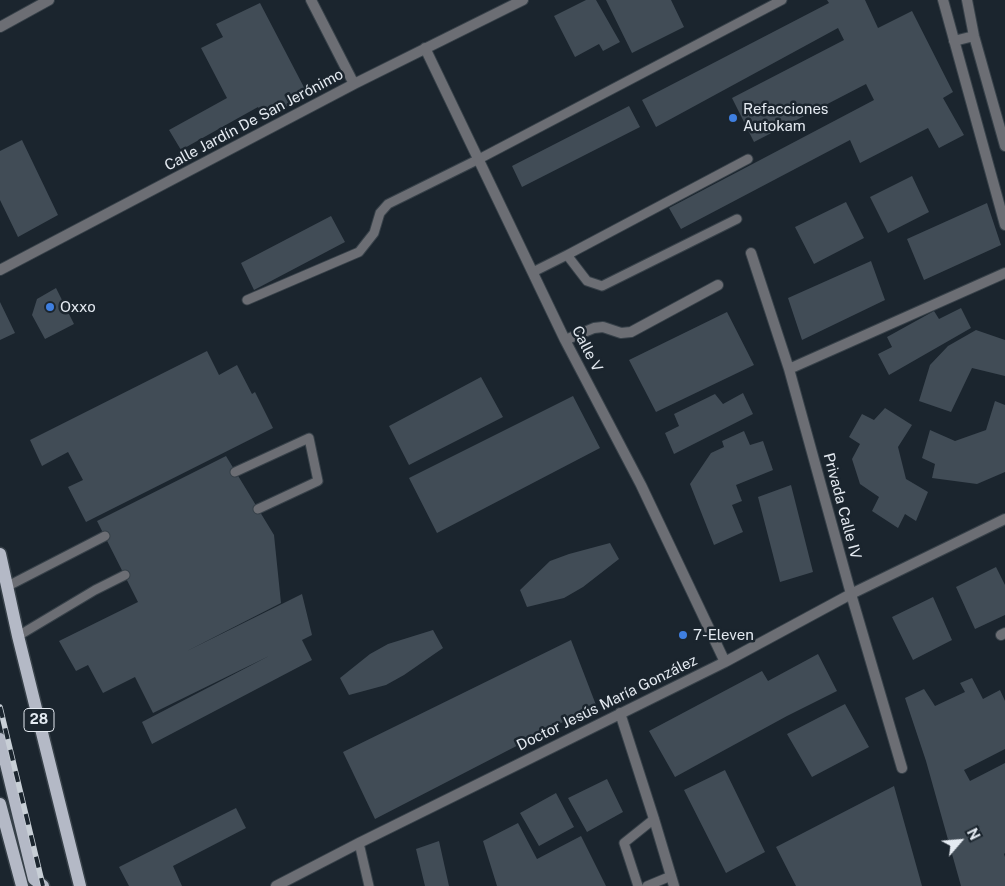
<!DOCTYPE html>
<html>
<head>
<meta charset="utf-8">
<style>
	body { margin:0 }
	#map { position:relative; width:1005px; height:886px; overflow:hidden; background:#1b252e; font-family:"Public Sans",sans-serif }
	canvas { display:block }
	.north { position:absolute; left:935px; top:816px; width:50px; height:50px; -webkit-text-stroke:4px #1b252e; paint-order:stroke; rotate:63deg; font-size:14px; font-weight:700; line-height:20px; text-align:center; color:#e4eaf1 }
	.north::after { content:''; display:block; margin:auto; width:18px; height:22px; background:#e4eaf1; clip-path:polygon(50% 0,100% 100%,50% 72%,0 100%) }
</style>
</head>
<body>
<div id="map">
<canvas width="1005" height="886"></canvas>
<div class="north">N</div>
</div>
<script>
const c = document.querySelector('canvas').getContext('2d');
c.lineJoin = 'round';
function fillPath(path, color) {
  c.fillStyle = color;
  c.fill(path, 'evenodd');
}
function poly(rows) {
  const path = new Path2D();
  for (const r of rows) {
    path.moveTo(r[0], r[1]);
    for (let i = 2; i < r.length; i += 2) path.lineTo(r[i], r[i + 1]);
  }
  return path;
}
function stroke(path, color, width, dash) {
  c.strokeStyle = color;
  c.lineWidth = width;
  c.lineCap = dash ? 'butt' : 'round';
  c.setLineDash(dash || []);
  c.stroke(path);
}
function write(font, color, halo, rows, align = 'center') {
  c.font = font + ' "Public Sans",sans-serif';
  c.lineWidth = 5;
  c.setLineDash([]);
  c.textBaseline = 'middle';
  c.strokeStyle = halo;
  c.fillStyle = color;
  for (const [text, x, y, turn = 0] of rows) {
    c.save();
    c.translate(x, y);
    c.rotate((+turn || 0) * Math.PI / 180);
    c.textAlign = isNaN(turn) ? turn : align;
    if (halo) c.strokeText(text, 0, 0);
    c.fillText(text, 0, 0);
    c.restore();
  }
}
const building = poly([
	[586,0,596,0,620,42,603,51,599,44,575,57,554,16],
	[606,0,671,0,684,27,632,53],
	[827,0,865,0,878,28,912,11,953,92,943,98,964,135,939,148,928,128,860,163,850,140,681,229,669,208,874,100,866,84,754,142,732,98,844,40,838,28,656,127,642,100,829,3],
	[260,3,308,95,265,118,258,107,181,150,169,130,227,98,201,48,223,37,216,24],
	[629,106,640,127,522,187,512,166],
	[22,140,58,215,18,237,0,200,0,151],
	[912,176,929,212,888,233,870,197],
	[846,202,864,238,814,264,795,227],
	[987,203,1001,245,924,280,907,239],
	[331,216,345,242,254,290,241,263],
	[871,261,885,300,802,340,788,298],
	[56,288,74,324,45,339,32,315,37,299],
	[0,302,15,333,0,340],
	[961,308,971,328,889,375,878,354,892,347,887,337,934,311,939,319],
	[727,312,754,365,656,412,629,360],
	[976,330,1005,340,1005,376,972,368,951,412,919,401,930,365,948,346],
	[207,351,219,375,237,365,252,394,255,392,273,428,86,522,68,487,83,480,68,452,42,466,30,440],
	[481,377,503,417,409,465,389,426],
	[743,393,753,414,674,454,665,433,679,426,674,414,715,394,723,404],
	[573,396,600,448,437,533,409,478],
	[995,401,1005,405,1005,472,977,484,932,478,935,464,922,458,930,430,955,441,986,430],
	[885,408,912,425,898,447,906,479,928,492,916,521,905,514,898,528,872,511,879,497,860,484,852,459,860,444,849,437,862,414,874,420],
	[744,431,750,445,763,441,773,470,736,485,742,501,732,505,743,532,714,545,690,484,711,453,724,447,722,441],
	[226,456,274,535,281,603,187,651,302,594,312,635,302,640,312,660,152,744,142,722,269,656,153,713,135,677,103,693,88,665,76,671,59,641,138,602,97,521],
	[791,485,813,572,780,582,758,497],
	[610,543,619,559,583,587,564,598,527,607,520,590,550,561,569,554],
	[996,567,1005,585,1005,615,975,629,956,587],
	[933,597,952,640,913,660,892,617],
	[433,630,443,648,404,675,386,685,349,695,340,678,370,654,388,644],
	[571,640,596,705,375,819,343,752],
	[818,654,837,691,787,716,675,777,649,731,762,671,768,681],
	[972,678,983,699,1000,690,1005,701,1005,749,964,770,970,781,1005,763,1005,853,1004,854,1005,857,1005,886,961,886,926,761,905,698,924,689,935,706,965,692,960,683],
	[845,704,869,747,812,777,787,734],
	[725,770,765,852,726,873,684,790],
	[607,779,623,812,587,832,568,798],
	[894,786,922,886,796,886,776,847],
	[556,793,574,827,539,846,520,813],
	[236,808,246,828,173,866,182,886,129,886,119,867],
	[518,823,537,859,581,836,606,886,497,886,483,841],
	[439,841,449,886,425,886,416,849]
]);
const service = poly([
	[567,255,748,159],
	[533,272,567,255,587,281,602,286,737,219],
	[247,300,359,252,374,233,380,213,388,204,479,159,782,0],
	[235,472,309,438,318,481,258,509],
	[8,586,105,536],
	[18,636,95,590,125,575],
	[359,843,369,886],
	[638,886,624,843,654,819],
	[647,886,671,876]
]);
const minor = poly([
	[311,0,354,84],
	[0,27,49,0],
	[425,48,565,340,641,485,725,662],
	[751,253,789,369,851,594,902,768],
	[0,270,354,84,523,0],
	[565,340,594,328,603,327,621,333,631,332,718,285],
	[789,369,1005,273],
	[1001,635,1005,633],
	[620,713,654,819,674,886],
	[276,886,359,843,725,662,851,594,1005,519]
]);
const tertiary = poly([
	[943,0,1005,225],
	[967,0,974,36,1005,146],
	[954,41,974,36]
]);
const primary = poly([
	[0,554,18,636,80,886],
	[0,739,34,879,43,886],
	[0,804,22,886]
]);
const rail = poly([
	[0,707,43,886]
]);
const markers = [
	[733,118,5,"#3f7fe0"],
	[50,307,5,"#3f7fe0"],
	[683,635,5,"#3f7fe0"]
];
const shields = [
	[39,720,30]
];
const shieldNames = [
	["28",39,720]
];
const poiNames = [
	["Refacciones",743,109],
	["Autokam",743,126],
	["Oxxo",60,307],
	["7-Eleven",693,635]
];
const streetNames = [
	["Calle Jardín De San Jerónimo",254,120,-28],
	["Calle V",587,349,63],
	["Privada Calle IV",842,506,75],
	["Doctor Jesús María González",607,703,-26]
];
fillPath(building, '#414c56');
stroke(service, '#374149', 11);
stroke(minor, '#374149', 12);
stroke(tertiary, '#374149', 12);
stroke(primary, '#374149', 15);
stroke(service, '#6c6e74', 9);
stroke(minor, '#6c6e74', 10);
stroke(tertiary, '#6c6e74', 10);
stroke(primary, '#b4b9c6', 12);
stroke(rail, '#c8cfd6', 5.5);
stroke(rail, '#1b252e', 4, [11]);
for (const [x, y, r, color] of markers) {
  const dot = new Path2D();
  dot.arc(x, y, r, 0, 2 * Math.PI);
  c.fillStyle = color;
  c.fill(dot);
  stroke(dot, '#1b252e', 2);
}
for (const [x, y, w] of shields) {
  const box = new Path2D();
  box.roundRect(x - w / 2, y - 11.5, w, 23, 4);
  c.fillStyle = '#1b252e';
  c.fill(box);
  stroke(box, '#e4eaf1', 1);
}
write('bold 14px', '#e4eaf1', null, shieldNames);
write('15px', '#e4eaf1', '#1b252e', poiNames, 'left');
write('15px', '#e4eaf1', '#1b252e', streetNames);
</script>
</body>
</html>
